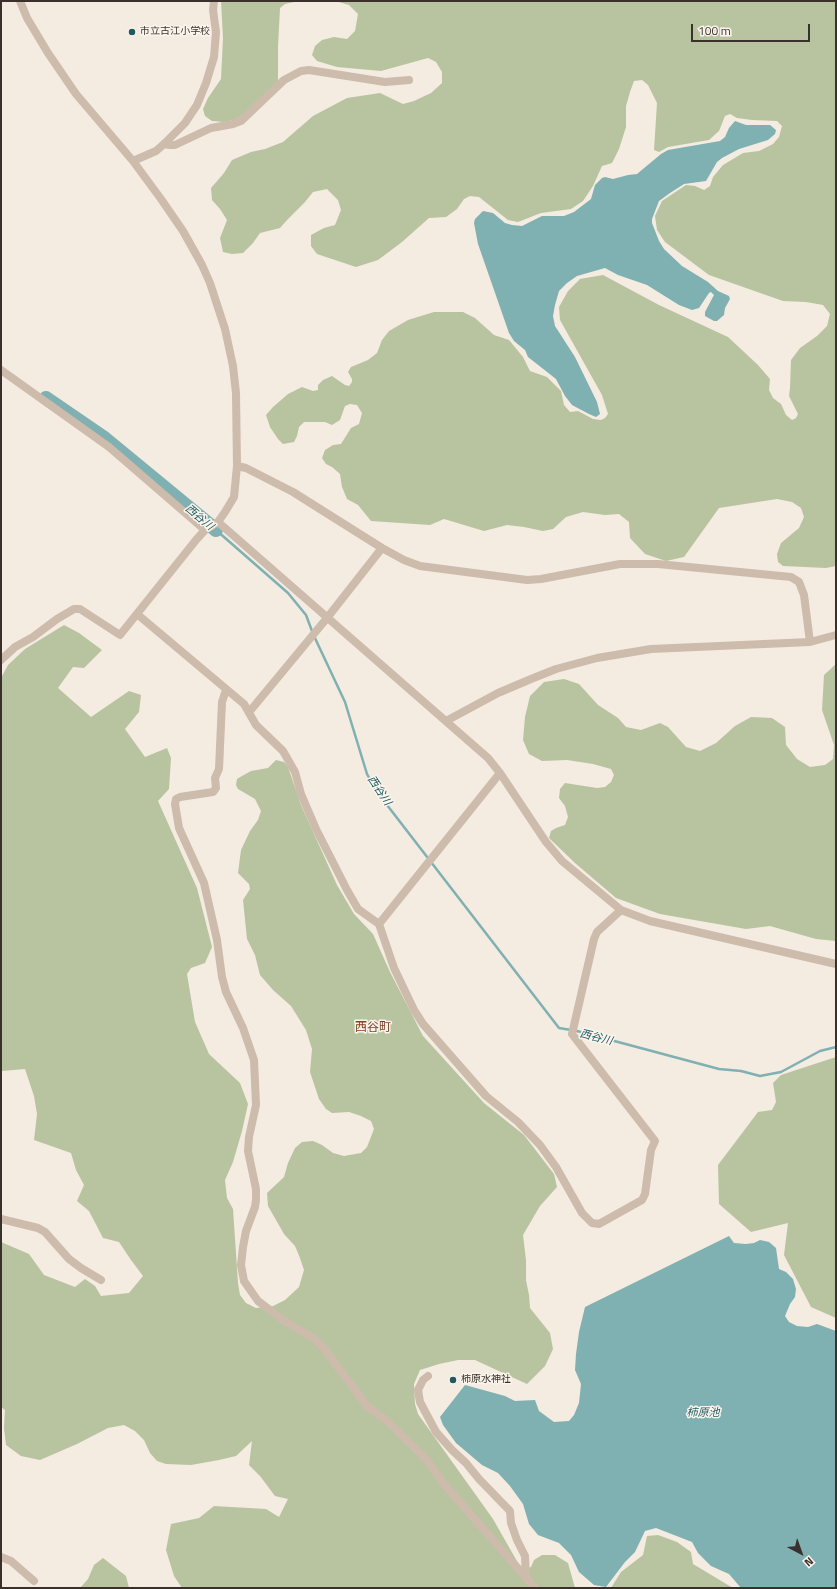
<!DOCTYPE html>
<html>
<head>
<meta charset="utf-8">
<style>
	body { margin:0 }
	#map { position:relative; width:837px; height:1589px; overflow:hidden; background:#f4ebe1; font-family:"Titillium Web",sans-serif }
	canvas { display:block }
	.frame { position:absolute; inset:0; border:2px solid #3b302b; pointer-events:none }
	.north { position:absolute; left:781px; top:1533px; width:40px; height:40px; -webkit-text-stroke:3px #fbf5ee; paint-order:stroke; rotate:139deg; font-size:11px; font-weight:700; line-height:16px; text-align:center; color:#3b302b }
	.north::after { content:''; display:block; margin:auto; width:14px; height:18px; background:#3b302b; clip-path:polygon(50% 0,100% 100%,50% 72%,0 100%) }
	.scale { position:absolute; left:691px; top:24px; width:119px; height:18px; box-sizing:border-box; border:2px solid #3b302b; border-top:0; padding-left:5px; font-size:12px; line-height:14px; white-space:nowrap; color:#3b302b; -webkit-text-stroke:3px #fbf5ee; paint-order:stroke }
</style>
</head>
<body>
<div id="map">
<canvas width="837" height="1589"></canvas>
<div class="frame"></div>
<div class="north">N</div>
<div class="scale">100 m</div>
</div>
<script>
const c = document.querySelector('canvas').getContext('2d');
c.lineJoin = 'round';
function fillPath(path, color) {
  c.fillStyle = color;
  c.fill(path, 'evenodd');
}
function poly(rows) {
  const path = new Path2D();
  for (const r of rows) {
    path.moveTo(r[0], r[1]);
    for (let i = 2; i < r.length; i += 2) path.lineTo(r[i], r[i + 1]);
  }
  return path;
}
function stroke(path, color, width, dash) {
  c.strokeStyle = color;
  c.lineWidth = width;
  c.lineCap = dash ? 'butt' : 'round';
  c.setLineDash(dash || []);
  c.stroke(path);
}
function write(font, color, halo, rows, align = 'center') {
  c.font = font + ' "Titillium Web","Noto Sans JP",sans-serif';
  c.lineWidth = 3;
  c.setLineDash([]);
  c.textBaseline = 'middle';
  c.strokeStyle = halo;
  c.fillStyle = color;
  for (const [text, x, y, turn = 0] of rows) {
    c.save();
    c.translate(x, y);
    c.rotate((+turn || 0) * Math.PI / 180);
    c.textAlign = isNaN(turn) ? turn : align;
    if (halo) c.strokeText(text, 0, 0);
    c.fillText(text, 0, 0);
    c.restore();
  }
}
const green = poly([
	[221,1,299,1,285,4,280,8,278,47,278,81,252,107,237,119,224,122,212,121,205,116,203,109,208,98,221,79,223,38],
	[335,1,836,1,836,566,826,568,783,566,778,562,777,554,781,543,799,528,804,517,801,508,792,502,777,499,719,508,684,557,666,561,645,554,630,538,629,522,619,514,605,515,583,512,566,517,553,529,543,531,524,527,507,525,484,531,444,519,430,525,371,521,358,505,347,499,342,487,340,474,332,467,326,464,322,458,325,450,333,445,341,444,351,428,359,424,362,413,357,405,350,404,345,406,340,420,332,425,325,422,304,422,299,427,297,436,294,442,283,444,278,439,270,427,266,415,273,407,288,394,302,387,313,391,318,390,318,385,323,380,332,376,345,385,349,386,352,382,352,379,348,372,351,367,368,360,377,353,382,340,389,331,408,320,434,312,463,312,475,318,494,335,509,340,523,357,530,371,547,377,561,391,564,405,570,412,578,411,593,419,601,420,605,418,608,414,602,395,560,320,559,307,568,291,580,279,603,275,659,305,728,337,758,365,770,379,769,390,773,398,781,404,786,415,792,420,796,418,798,414,789,396,790,388,791,360,800,348,817,336,827,326,830,314,823,305,806,302,783,301,709,275,665,242,657,230,655,216,662,201,686,185,695,186,704,190,710,186,713,177,723,165,743,153,759,151,773,144,779,137,782,126,777,121,752,120,737,118,730,114,725,116,719,131,709,140,668,147,659,152,654,150,657,103,648,85,642,80,634,81,630,92,626,106,626,127,619,149,612,163,602,166,593,186,583,201,571,209,541,213,518,222,508,220,479,197,470,196,464,199,457,209,446,217,429,218,402,242,378,260,356,267,317,254,311,246,311,235,324,228,335,225,341,210,338,200,327,189,313,192,305,202,288,219,280,228,260,233,253,243,243,253,232,254,223,252,220,238,227,220,220,209,212,200,211,188,224,173,232,160,251,152,265,149,283,142,313,116,347,98,380,93,403,104,414,101,431,93,442,83,442,72,436,62,428,58,381,71,337,67,317,61,312,55,315,46,322,40,334,37,347,39,355,31,358,14,349,5],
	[64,625,79,633,102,650,84,668,73,667,58,688,91,717,129,691,141,695,139,712,125,729,145,757,167,748,171,758,169,789,158,801,197,888,212,947,205,963,191,968,187,974,195,1022,209,1054,240,1083,248,1104,242,1131,233,1162,225,1180,227,1198,233,1209,238,1283,240,1295,246,1303,256,1308,273,1306,285,1300,299,1287,304,1270,300,1258,295,1246,284,1234,268,1206,267,1193,284,1177,288,1163,295,1148,302,1142,313,1141,322,1145,333,1153,344,1156,361,1153,367,1147,374,1129,371,1121,361,1116,349,1112,332,1113,326,1109,319,1099,310,1072,312,1049,306,1030,291,1006,273,990,260,975,255,955,247,939,243,900,250,889,249,884,238,873,241,850,250,831,258,820,261,811,255,799,238,789,236,785,237,779,242,776,251,771,268,768,276,760,284,762,288,767,301,805,337,885,354,914,373,934,390,972,423,1036,484,1103,524,1135,554,1174,557,1187,540,1206,523,1235,526,1260,526,1280,529,1295,530,1308,550,1333,553,1349,545,1366,527,1384,475,1360,458,1360,439,1364,420,1370,414,1384,415,1404,418,1414,493,1519,522,1570,531,1567,534,1560,542,1555,555,1555,568,1563,575,1588,182,1588,174,1576,166,1550,171,1524,199,1518,214,1506,266,1509,279,1517,288,1499,275,1496,260,1476,249,1465,252,1441,236,1456,219,1460,191,1465,166,1464,157,1461,150,1453,144,1440,135,1431,124,1425,108,1428,77,1444,40,1460,21,1456,6,1445,4,1428,5,1410,1,1407,1,1242,29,1254,44,1275,75,1287,85,1279,95,1286,101,1296,129,1293,143,1276,131,1260,119,1242,103,1238,89,1211,77,1201,84,1185,76,1170,71,1153,34,1140,37,1114,34,1096,25,1069,2,1071,1,1069,1,678,8,665,25,649],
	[836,664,836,941,816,939,770,926,746,929,660,914,616,898,575,863,549,838,551,831,556,828,565,825,568,817,565,806,559,798,560,789,565,783,597,788,605,787,611,782,614,775,611,769,593,764,567,760,542,761,529,754,523,740,525,717,530,696,544,682,564,679,579,684,598,705,618,718,626,727,641,730,660,723,668,727,686,747,700,751,716,743,735,726,751,717,772,718,785,727,786,745,797,759,810,767,825,765,833,759,834,745,822,710,824,675],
	[836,1057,836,1318,811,1307,784,1255,788,1223,751,1232,719,1204,718,1165,758,1112,772,1110,776,1102,773,1083,781,1075],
	[658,1535,677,1542,691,1552,693,1564,733,1588,611,1588,621,1572,643,1555,647,1536],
	[103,1558,126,1576,129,1588,80,1588,88,1579,94,1565]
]);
const water = poly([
	[735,121,746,125,770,125,776,130,775,134,768,140,739,149,722,158,717,162,706,181,684,184,670,193,659,201,652,219,652,223,659,241,664,249,682,266,708,282,718,291,729,296,730,299,725,308,724,315,717,321,714,321,705,316,705,312,714,295,711,292,709,293,699,308,692,310,679,305,647,285,618,275,605,268,577,276,567,283,559,291,555,305,553,316,555,326,575,357,597,402,600,414,596,417,589,414,572,405,565,396,556,379,528,357,525,350,514,341,509,333,478,244,474,223,475,219,483,211,493,213,505,223,512,225,522,226,542,216,564,216,574,212,591,199,595,185,602,178,605,177,613,179,628,175,637,174,661,154,668,150,720,141,725,137,729,128],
	[729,1236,734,1243,746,1244,754,1243,760,1240,769,1242,776,1248,779,1269,786,1272,793,1279,796,1289,795,1297,790,1304,785,1316,789,1322,797,1326,808,1327,817,1324,836,1331,836,1588,741,1588,729,1574,711,1566,698,1553,692,1542,656,1528,645,1531,635,1552,625,1562,606,1587,594,1585,579,1572,571,1555,559,1543,538,1535,529,1524,523,1504,510,1486,498,1473,482,1465,456,1443,443,1425,440,1417,465,1385,505,1396,515,1401,535,1400,539,1411,554,1422,569,1421,574,1415,579,1403,581,1384,575,1370,576,1354,579,1332,585,1307]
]);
const stream = poly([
	[216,530,288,593,306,615,312,631],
	[314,636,345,702,367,774,377,792,559,1028,577,1031,719,1069,741,1071,760,1076,781,1072,820,1051,836,1047]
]);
const river = poly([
	[46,398,103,437,216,530]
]);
const street = poly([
	[164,144,170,145,175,145,211,128,233,124,241,121,284,80,301,71,309,70,385,82,409,80],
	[133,161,156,151,164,144,185,123,197,105,206,83,214,57,216,32,213,10,214,1],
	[1,370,109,447,205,530],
	[237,466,246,468,293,492,382,548,404,560,420,566,527,580,541,579,620,564,658,564,791,577,799,582,804,595,810,642],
	[218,522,488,758,500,773,546,842,562,861,621,910,650,921,836,964],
	[137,614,244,704,256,725,283,751,295,772,301,794,316,829,347,890,358,909,379,924,394,968,414,1010,423,1024,486,1096,518,1122,540,1145,556,1167,582,1213,592,1223,599,1224,642,1200,645,1194,651,1150,655,1141,572,1034,594,939,597,932,621,910],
	[1,660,15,647,33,637,57,619,74,609,80,609,120,635,196,540,205,530,218,522,225,512,234,497,237,466,236,393,233,366,225,329,210,283,202,265,183,231,161,199,133,161,76,94,48,53,27,18,20,1],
	[226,690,222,702,219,769,215,778,216,788,213,792,180,797,176,799,175,804,179,828,204,883,217,940,222,977,226,992,243,1028,254,1060,256,1105,249,1137,248,1151,256,1189,256,1200,255,1207,246,1231,243,1247,241,1265,244,1281,258,1301,283,1320,313,1338,322,1346,367,1406,387,1421,426,1459,444,1484,535,1588],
	[250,711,327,618,382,548],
	[446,721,498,693,531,679,556,669,597,658,651,649,810,642,836,635],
	[379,924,500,773],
	[1,1219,38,1228,45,1232,69,1259,81,1268,101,1280],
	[428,1376,423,1380,418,1390,420,1402,436,1432,452,1450,466,1463,479,1479,510,1511,511,1523,517,1540,525,1556,526,1578],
	[1,1557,11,1561,34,1581]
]);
const markers = [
	[132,32,4,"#1f5a5e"],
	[453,1380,4,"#1f5a5e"]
];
const poiNames = [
	["市立古江小学校",140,32],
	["柿原水神社",461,1380]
];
const waterNames = [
	["西谷川",199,518,40],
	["西谷川",379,791,56],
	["西谷川",596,1038,14],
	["柿原池",703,1413]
];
const quarterNames = [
	["西谷町",373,1028]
];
fillPath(green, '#b8c4a0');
fillPath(water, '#7fb0b2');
stroke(stream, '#7fb0b2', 2.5);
stroke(river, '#7fb0b2', 14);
stroke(street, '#cdbbac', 8);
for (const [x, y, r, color] of markers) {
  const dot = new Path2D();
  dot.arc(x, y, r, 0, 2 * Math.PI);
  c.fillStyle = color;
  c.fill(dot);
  stroke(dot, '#fbf5ee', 1.5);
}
write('10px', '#3b302b', '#fbf5ee', poiNames, 'left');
write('italic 11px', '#1f5a5e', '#fbf5ee', waterNames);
write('12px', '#8c3b22', '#fbf5ee', quarterNames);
</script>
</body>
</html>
